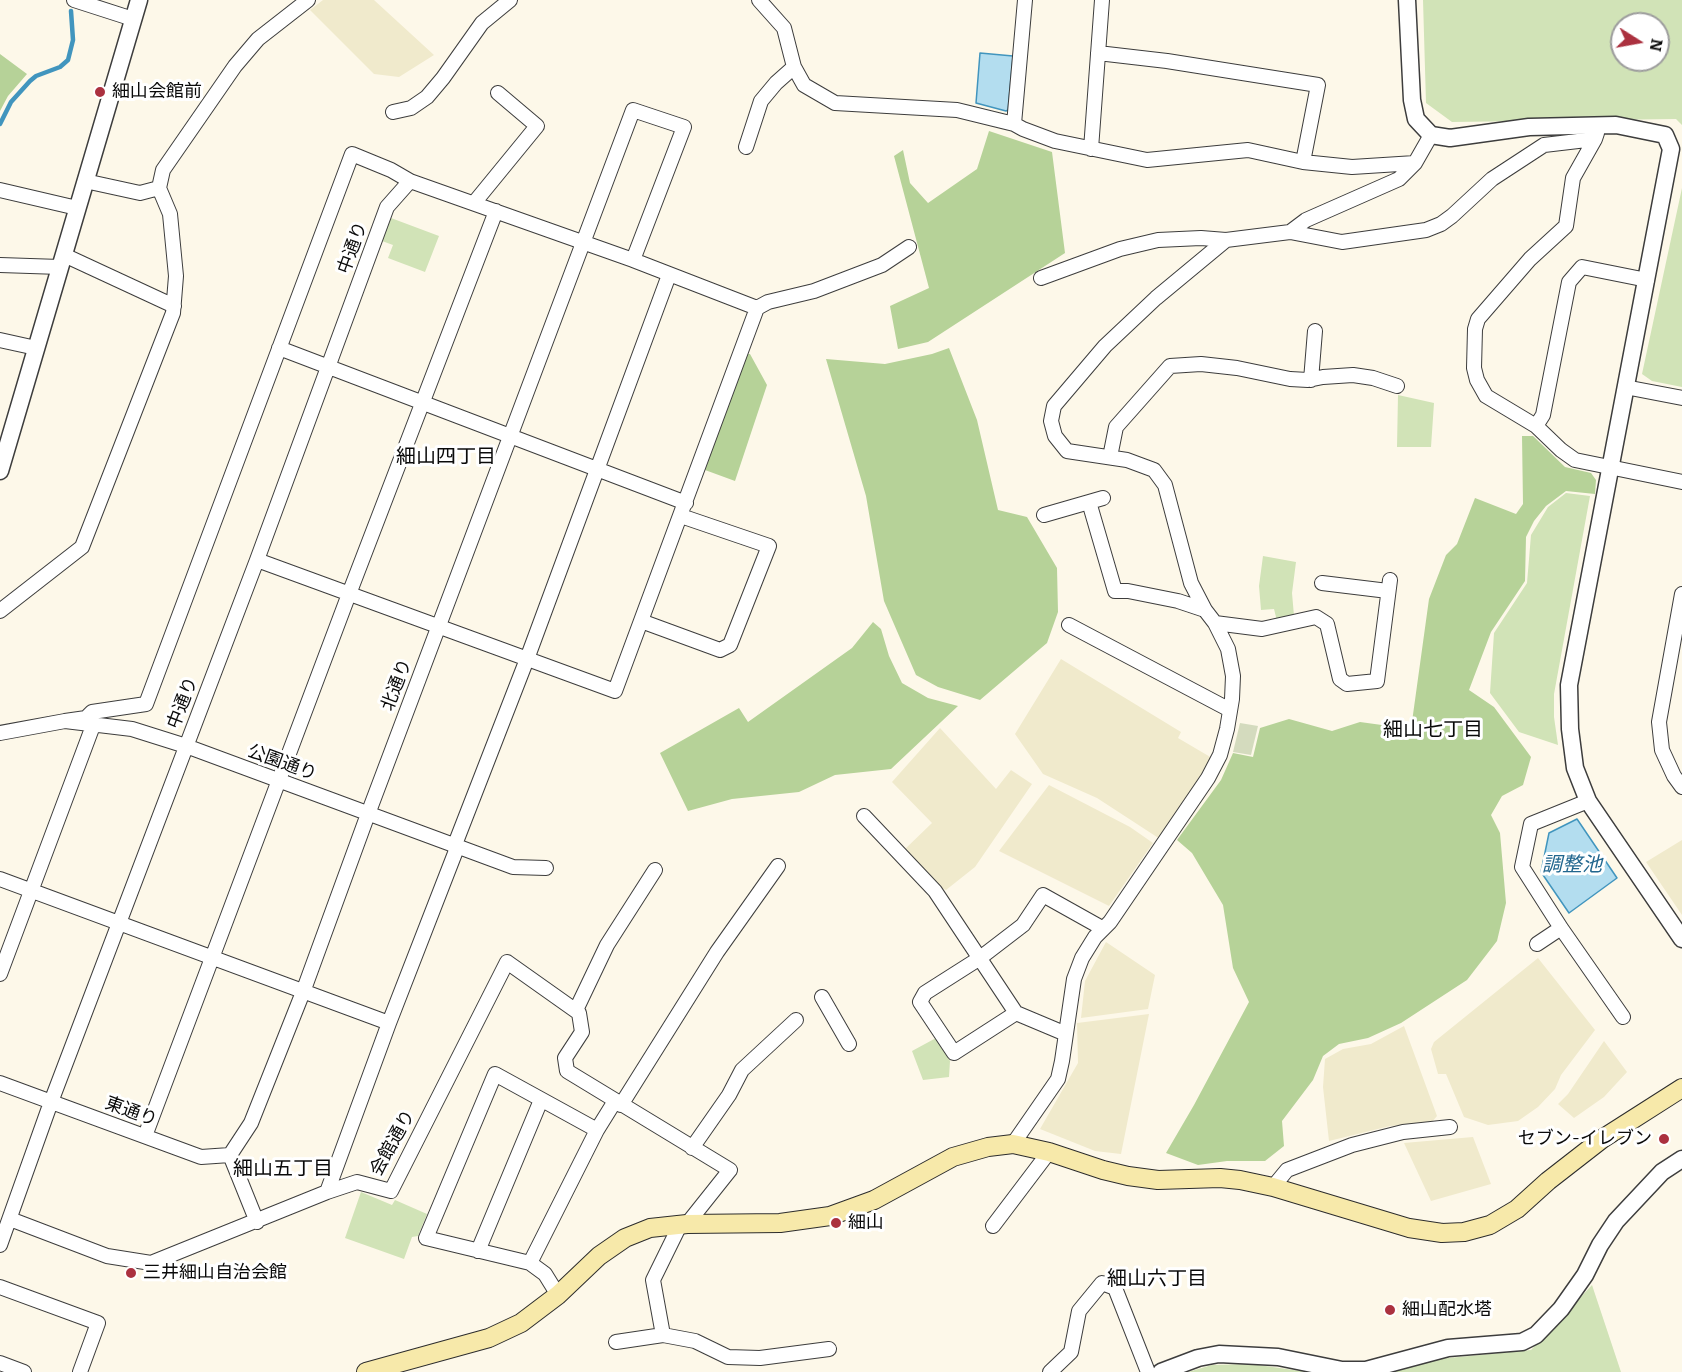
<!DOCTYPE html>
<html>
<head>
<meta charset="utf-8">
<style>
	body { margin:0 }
	#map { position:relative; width:1682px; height:1372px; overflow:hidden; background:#fdf8e9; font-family:Bitter,serif }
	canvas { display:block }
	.north { position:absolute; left:1610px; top:12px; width:60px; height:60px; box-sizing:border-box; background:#fff; border:2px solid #9d9d9d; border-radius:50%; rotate:101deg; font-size:16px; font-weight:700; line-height:24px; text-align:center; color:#0a0a0a }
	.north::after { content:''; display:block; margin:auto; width:21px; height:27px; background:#ab313f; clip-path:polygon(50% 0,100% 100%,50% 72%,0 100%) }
</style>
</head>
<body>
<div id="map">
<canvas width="1682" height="1372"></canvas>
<div class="north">N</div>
</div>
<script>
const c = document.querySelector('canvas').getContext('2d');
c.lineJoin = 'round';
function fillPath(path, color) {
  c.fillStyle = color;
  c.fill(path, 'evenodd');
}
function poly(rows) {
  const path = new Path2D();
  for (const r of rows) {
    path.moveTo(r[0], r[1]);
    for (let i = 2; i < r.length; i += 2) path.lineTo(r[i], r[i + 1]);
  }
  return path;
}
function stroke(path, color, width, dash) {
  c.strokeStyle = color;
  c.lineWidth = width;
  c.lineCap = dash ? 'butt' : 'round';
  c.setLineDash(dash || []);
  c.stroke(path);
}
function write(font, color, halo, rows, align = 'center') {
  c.font = font + ' Bitter,"Noto Sans JP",serif';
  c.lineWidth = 6;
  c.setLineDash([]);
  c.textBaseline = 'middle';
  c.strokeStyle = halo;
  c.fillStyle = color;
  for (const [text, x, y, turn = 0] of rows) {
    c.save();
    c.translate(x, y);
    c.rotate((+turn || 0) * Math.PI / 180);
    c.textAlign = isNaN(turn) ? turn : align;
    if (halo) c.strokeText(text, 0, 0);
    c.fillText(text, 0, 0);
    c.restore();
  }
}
const farmland = poly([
	[323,0,374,0,434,55,399,77,374,74,310,10],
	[1061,659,1181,732,1178,738,1212,758,1160,839,1097,798,1043,774,1015,734],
	[940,728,996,789,1011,770,1032,784,975,867,946,890,939,887,904,850,932,823,892,782],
	[1049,785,1130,827,1153,843,1109,906,999,851],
	[1682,840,1682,915,1646,862],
	[1106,942,1155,975,1148,1009,1081,1018,1085,981],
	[1538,958,1595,1030,1561,1075,1555,1089,1538,1107,1518,1121,1488,1125,1464,1117,1446,1074,1438,1074,1431,1049,1434,1042],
	[1149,1014,1121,1154,1095,1151,1040,1129,1078,1063,1077,1023],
	[1404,1026,1437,1116,1431,1123,1390,1126,1329,1141,1323,1087,1325,1059,1343,1049,1371,1044],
	[1604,1041,1627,1072,1604,1097,1574,1118,1558,1104,1568,1094],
	[1473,1137,1491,1184,1431,1201,1404,1143]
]);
const green = poly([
	[1423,0,1682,0,1682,125,1676,119,1452,122,1426,103],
	[1622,24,1658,24,1658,60,1622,60],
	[1682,188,1682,387,1652,381,1642,374],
	[391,218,439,236,425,272,388,258,393,245,382,241],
	[1398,395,1434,403,1431,447,1397,447],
	[1566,493,1590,496,1554,694,1554,717,1558,745,1519,732,1490,693,1494,633,1527,583,1531,535,1548,507],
	[1263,556,1296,562,1292,593,1294,616,1277,621,1274,609,1261,610,1259,586],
	[936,1038,950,1061,949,1077,923,1080,912,1051],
	[361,1192,392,1205,395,1200,427,1214,418,1236,412,1237,404,1259,345,1238],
	[1592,1285,1621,1372,1385,1372,1438,1359,1531,1350],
	[1251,1364,1308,1372,1188,1372,1212,1365]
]);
const forest = poly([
	[0,54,27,74,8,96,0,111],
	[989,131,1052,152,1065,253,928,342,898,349,890,306,929,288,894,156,903,150,910,183,928,203,977,169],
	[949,348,977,420,998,510,1027,517,1057,568,1058,612,1047,643,980,700,938,687,916,675,884,601,866,496,826,359,885,364,932,354],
	[747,354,750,354,767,385,735,481,705,470],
	[1522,436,1533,436,1565,467,1591,473,1596,480,1595,494,1566,491,1546,506,1534,521,1526,537,1525,581,1491,632,1469,690,1494,707,1531,757,1523,785,1502,796,1491,815,1500,833,1506,903,1497,941,1467,980,1401,1023,1368,1038,1339,1044,1323,1056,1313,1080,1282,1121,1284,1146,1265,1161,1227,1161,1198,1165,1166,1153,1194,1105,1249,1002,1233,968,1223,905,1192,853,1177,840,1221,780,1233,753,1253,757,1260,728,1289,719,1332,731,1360,722,1411,729,1429,599,1446,555,1457,544,1475,498,1516,514,1523,504],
	[873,622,881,629,889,656,902,683,928,698,958,706,891,769,835,775,799,792,732,799,688,811,660,753,739,708,748,722,852,648]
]);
const cemetery = poly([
	[1240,723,1258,726,1251,755,1233,752]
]);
const water = poly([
	[980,53,1013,56,1008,110,1006,111,976,103,980,53],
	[1577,819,1617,878,1569,913,1541,872,1549,833,1577,819]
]);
const stream = poly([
	[0,124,11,102,30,81,36,76,60,67,68,60,73,40,71,11]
]);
const minor = poly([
	[74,0,133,19],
	[759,0,784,28,794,67,804,85,835,103,957,110,1014,124,1023,129,1055,141,1147,160,1248,150,1303,162,1352,167,1415,163],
	[1098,53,1167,61,1318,85,1303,162],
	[393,112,411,108,427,97,443,78,482,23,510,0],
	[1014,124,1025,0],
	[1595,139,1573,178,1566,226,1530,259,1478,319,1475,329,1474,368,1477,380,1486,396,1536,426,1561,450,1575,460,1682,482],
	[746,147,761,101,776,83,794,67],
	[1091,149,1102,0],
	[85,181,140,193,159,188],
	[0,190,77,208],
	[474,203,537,126,498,93],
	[1290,232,1342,242,1426,230,1441,224,1452,216,1492,179,1544,145,1595,139,1597,133],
	[64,255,174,306],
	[0,265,60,267],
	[1041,278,1120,249,1158,240,1201,238,1226,240,1290,232,1306,220,1399,179,1415,163,1431,135],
	[0,340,36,348],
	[279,348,686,503],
	[1311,380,1315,331],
	[1625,387,1682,398],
	[1536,426,1543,415,1569,282,1582,267,1647,280],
	[1110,457,1116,427,1170,366,1201,364,1237,368,1290,379,1308,380,1323,377,1353,375,1373,378,1397,386],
	[1089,502,1115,591,1128,591,1178,601,1205,610],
	[1044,515,1103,498],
	[257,560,615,691,757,308],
	[1322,583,1388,591],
	[1682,594,1659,722,1662,750,1674,776,1682,787],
	[0,611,82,547,173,313,176,276,170,214,159,188,163,170,235,66,258,39,308,0],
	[641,621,720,650,730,645,769,546,681,516],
	[1215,623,1262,629,1316,617,1327,624,1340,679,1347,684,1377,681,1390,580],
	[1069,625,1230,710],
	[65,721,86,718,92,712,146,704,352,154,391,170,410,181,633,260,757,308,768,302,814,291,882,265,909,247],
	[0,733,65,721,132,729,186,746,513,867,546,868],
	[1588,801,1531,824,1522,867,1561,928,1623,1017],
	[864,816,935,891,1016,1013,1066,1034],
	[454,847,527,659,669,275],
	[0,879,389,1023],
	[1537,944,1561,928],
	[0,974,94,723],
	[822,997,849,1044],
	[576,1010,607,945,655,870],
	[1016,1013,954,1053,920,1002,925,993,980,958,1023,925,1043,895,1102,928],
	[0,1083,201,1157,230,1155,251,1123,303,992,368,814,633,110,684,127,633,260],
	[621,1105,717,952,778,866],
	[145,1136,349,594,496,211],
	[1013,1144,1058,1079,1062,1061,1074,979,1082,958,1095,937,1110,922,1208,778,1220,755,1227,729,1232,699,1233,676,1228,649,1215,623,1205,610,1191,583,1165,485,1154,470,1127,460,1067,451,1055,436,1051,421,1054,406,1105,346,1156,298,1226,240],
	[692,1148,729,1095,742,1070,796,1020],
	[230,1155,257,1222],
	[1273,1187,1287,1170,1352,1145,1403,1132,1450,1127],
	[327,1192,389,1023,457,848],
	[10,1219,107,1256,151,1263,327,1192,357,1182,391,1191,507,962,579,1013,582,1032,565,1058,567,1071,730,1170,687,1224],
	[680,1225,653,1280,663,1335,695,1341,728,1357,760,1358,829,1349],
	[993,1226,1049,1152],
	[0,1245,51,1102,257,560,387,207,410,181],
	[478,1251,541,1100],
	[530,1263,597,1130,615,1101],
	[0,1287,98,1323,80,1372],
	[558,1295,545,1274,530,1263,426,1238,495,1074,597,1130],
	[616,1342,663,1335],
	[0,1363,24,1372],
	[1050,1372,1071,1352,1079,1311,1102,1283,1115,1288,1148,1372]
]);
const tertiary = poly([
	[1407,0,1412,100,1416,119,1431,135,1450,138,1529,127,1616,125,1665,135,1671,149,1569,685,1570,729,1575,768,1588,801,1682,939],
	[0,471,139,0],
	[1161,1372,1198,1358,1219,1354,1278,1357,1342,1370,1366,1370,1448,1348,1522,1342,1536,1335,1561,1309,1585,1275,1600,1245,1616,1221,1662,1172,1682,1159]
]);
const secondary = poly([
	[366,1372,489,1338,521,1323,558,1295,599,1256,625,1238,650,1228,687,1224,780,1223,830,1216,874,1200,953,1157,988,1147,1013,1144,1049,1152,1103,1170,1128,1176,1158,1180,1220,1178,1240,1180,1273,1187,1409,1228,1442,1233,1464,1232,1490,1225,1517,1209,1548,1181,1602,1139,1682,1088]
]);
const markers = [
	[100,92,6,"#ab313f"],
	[1664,1139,6,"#ab313f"],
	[836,1223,6,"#ab313f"],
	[131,1273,6,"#ab313f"],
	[1390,1310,6,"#ab313f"]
];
const poiNames = [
	["細山会館前",112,92],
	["セブン-イレブン",1652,1139,"right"],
	["細山",848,1223],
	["三井細山自治会館",143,1273],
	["細山配水塔",1402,1310]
];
const streetNames = [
	["中通り",353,248,-70],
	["北通り",397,685,-69],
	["中通り",183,703,-69],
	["公園通り",282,763,20],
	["東通り",131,1112,20],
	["会館通り",393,1143,-61]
];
const neighbourhoodNames = [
	["細山四丁目",446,457],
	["細山七丁目",1433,730],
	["細山五丁目",283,1169],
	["細山六丁目",1157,1279]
];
const waterNames = [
	["調整池",1572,865]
];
fillPath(farmland, '#f0eacc');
fillPath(green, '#d1e3b7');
fillPath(forest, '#b6d298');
fillPath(cemetery, '#d4dbbe');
fillPath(water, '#b3ddef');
stroke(water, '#4195be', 1.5);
stroke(stream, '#4195be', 4.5);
stroke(minor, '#3d3d3d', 16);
stroke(tertiary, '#3d3d3d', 19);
stroke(secondary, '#2c2c2c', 20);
stroke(minor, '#fff', 14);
stroke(tertiary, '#fff', 16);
stroke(secondary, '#f7e9aa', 18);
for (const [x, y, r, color] of markers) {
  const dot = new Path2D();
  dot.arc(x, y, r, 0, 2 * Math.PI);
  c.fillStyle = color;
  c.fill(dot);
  stroke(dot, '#fff', 2);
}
write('18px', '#0a0a0a', '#fff', poiNames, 'left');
write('18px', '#0a0a0a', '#fff', streetNames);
write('20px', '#0a0a0a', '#fff', neighbourhoodNames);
write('italic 20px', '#21668e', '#fff', waterNames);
</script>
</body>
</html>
